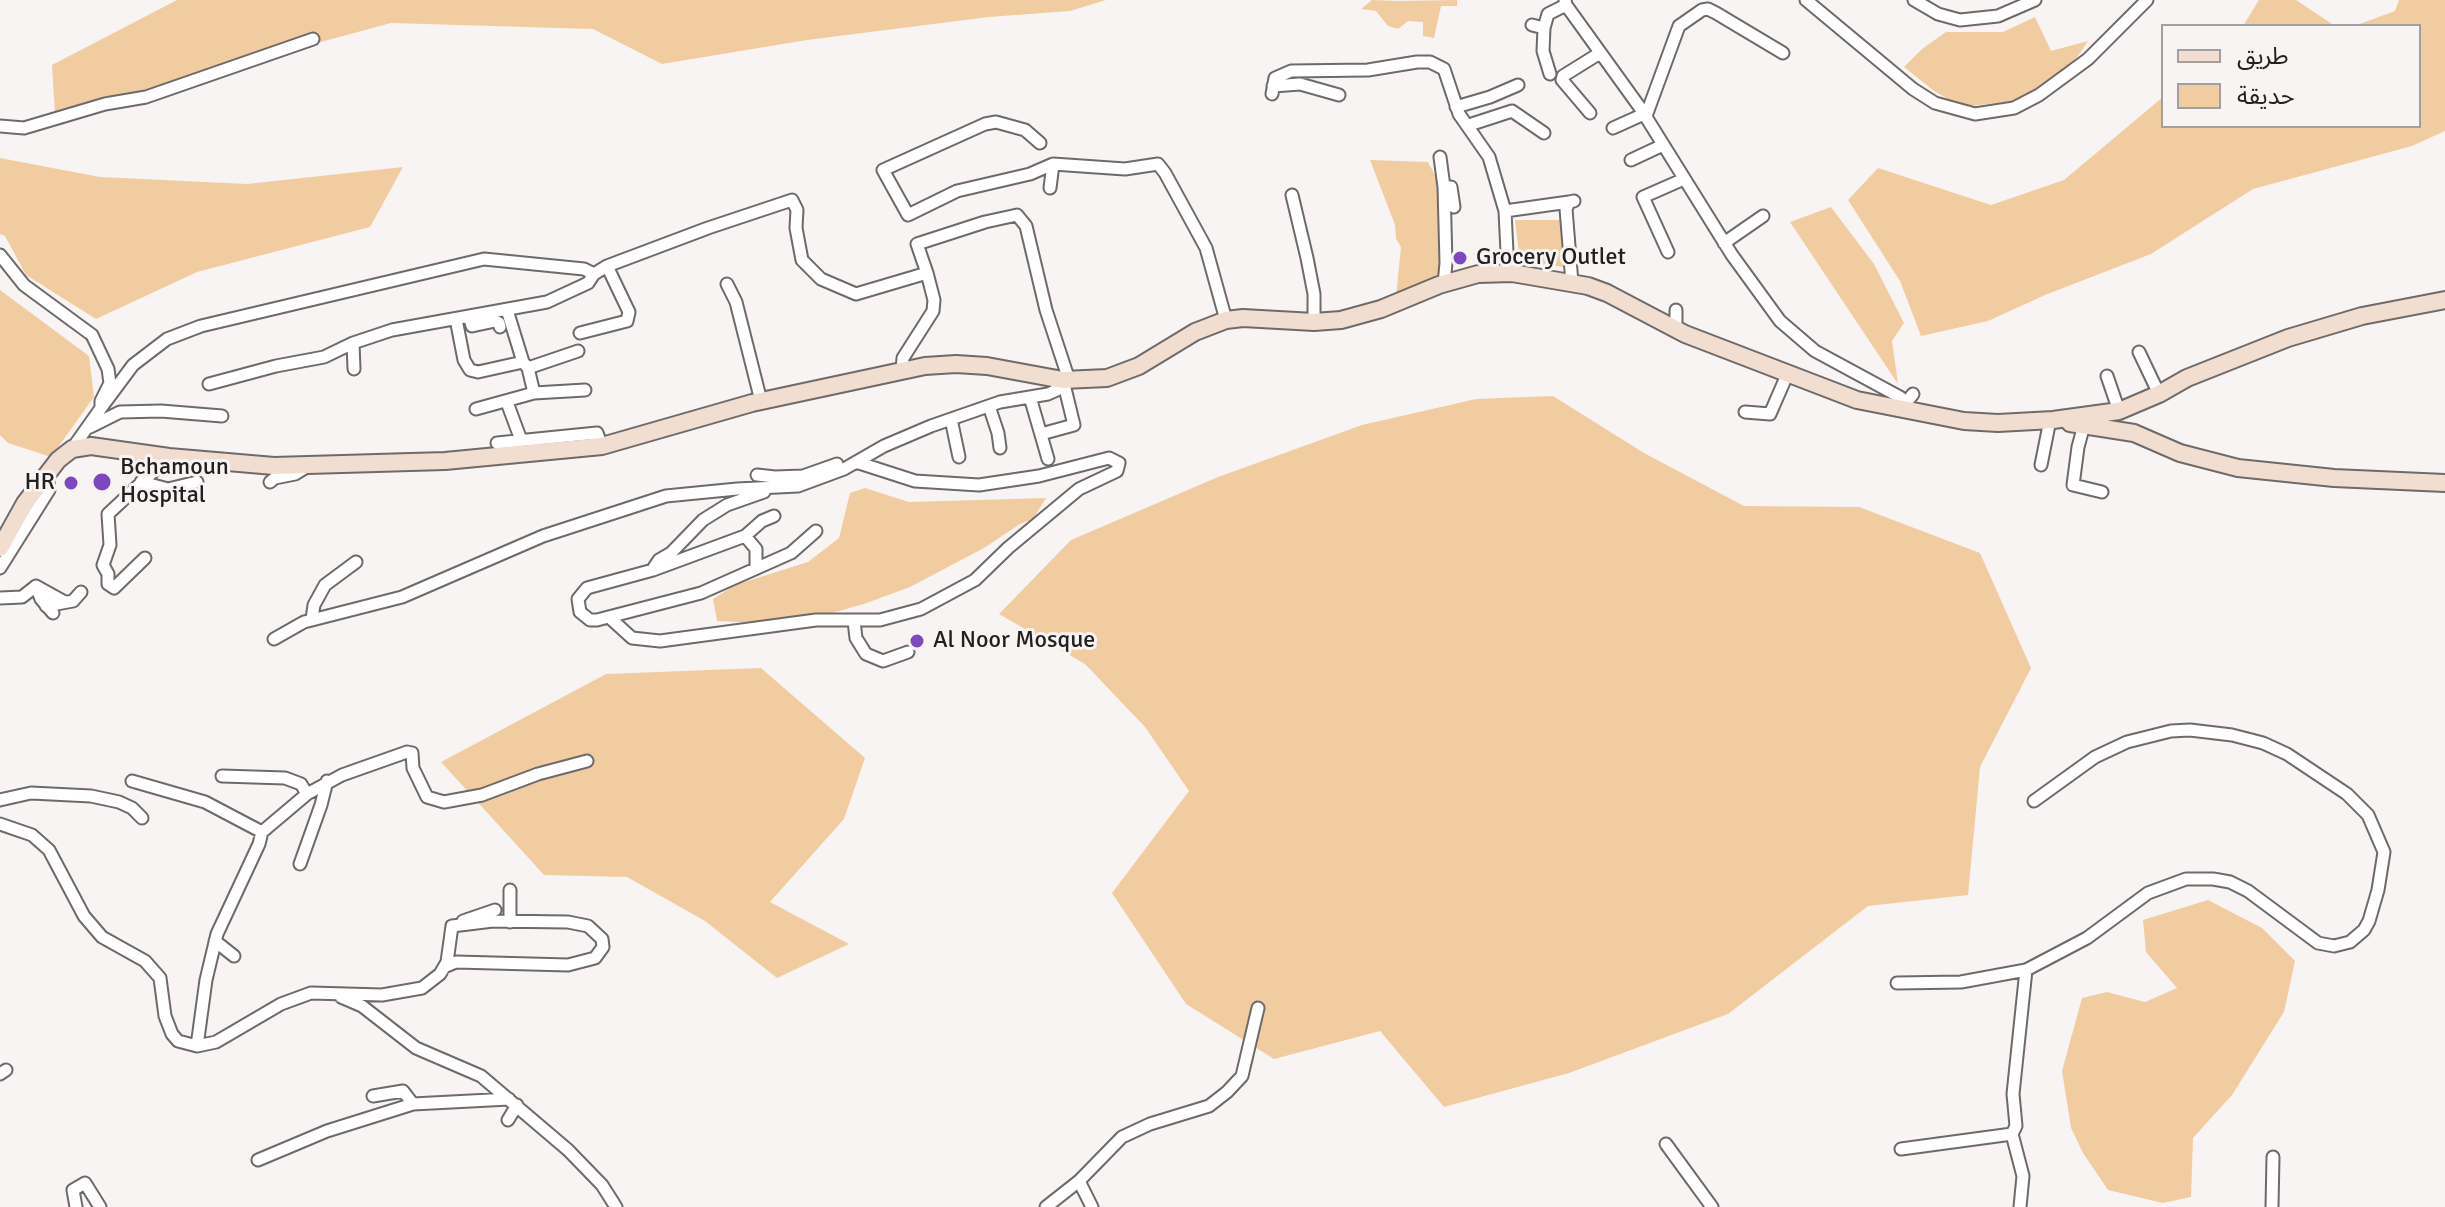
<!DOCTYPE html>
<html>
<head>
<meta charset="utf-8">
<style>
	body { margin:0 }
	#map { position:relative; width:2445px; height:1207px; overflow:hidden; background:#f8f4f3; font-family:Signika,"Noto Sans Arabic",sans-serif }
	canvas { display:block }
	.legend { position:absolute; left:2161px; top:24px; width:260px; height:104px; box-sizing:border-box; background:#f8f4f3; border:2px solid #a2a09f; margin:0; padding:10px 14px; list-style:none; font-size:24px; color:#222120 }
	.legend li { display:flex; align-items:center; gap:16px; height:40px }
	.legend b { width:40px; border:2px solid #a2a09f }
</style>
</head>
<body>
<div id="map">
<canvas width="2445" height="1207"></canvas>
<ul class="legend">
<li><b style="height:10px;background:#f2ddd1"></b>طريق</li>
<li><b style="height:22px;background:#f2cca1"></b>حديقة</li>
</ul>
</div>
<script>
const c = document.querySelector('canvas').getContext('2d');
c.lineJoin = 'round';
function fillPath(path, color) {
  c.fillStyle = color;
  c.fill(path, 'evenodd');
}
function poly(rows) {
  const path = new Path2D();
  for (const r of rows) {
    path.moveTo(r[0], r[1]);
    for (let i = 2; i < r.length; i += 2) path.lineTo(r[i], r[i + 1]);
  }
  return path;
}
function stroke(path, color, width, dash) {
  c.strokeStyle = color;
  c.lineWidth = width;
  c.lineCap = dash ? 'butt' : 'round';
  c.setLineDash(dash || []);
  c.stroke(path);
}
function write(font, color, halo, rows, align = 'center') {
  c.font = font + ' Signika,sans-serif';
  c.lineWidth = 6;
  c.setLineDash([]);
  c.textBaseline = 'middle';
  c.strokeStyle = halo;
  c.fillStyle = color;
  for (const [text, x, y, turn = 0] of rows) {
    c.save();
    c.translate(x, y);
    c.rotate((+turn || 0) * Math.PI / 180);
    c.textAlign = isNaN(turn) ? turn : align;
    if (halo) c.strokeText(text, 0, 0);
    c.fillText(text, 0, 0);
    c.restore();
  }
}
const green = poly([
	[177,0,1106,0,1070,11,989,17,807,40,662,64,593,29,391,23,55,114,52,65],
	[1372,0,1398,1,1457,0,1457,6,1441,6,1434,38,1423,36,1423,22,1408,21,1398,29,1388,26,1376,11,1361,9],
	[2259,0,2296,0,2335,26,2243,26],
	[2399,0,2445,0,2445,131,2412,146,2253,189,2151,254,2045,295,1988,321,1921,336,1900,281,1848,200,1878,168,1991,205,2064,180,2163,97,2163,126,2419,126,2419,26,2354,26,2395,11],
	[2035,17,2051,51,2088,41,2078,56,2055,80,2013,101,1962,107,1934,91,1904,67,1922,49,1946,32,2003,32],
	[0,158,100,177,247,184,403,167,370,227,197,272,96,319,26,275,5,236,0,234],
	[1370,160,1428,162,1436,177,1442,266,1440,277,1396,296,1401,247,1396,239,1395,225],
	[1831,207,1874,264,1904,323,1892,341,1898,384,1790,222],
	[1515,220,1562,220,1564,267,1520,262],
	[0,290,89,356,94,397,51,457,8,443,0,435],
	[1553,396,1644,453,1744,506,1859,507,1980,553,2031,668,1980,767,1968,895,1868,906,1728,1014,1569,1073,1444,1107,1380,1031,1274,1059,1186,1004,1112,893,1189,791,1145,727,1085,664,999,614,1071,540,1218,477,1362,425,1476,399],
	[865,488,909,502,1046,498,1033,519,1020,524,984,548,910,587,864,604,821,616,759,623,717,621,713,599,735,585,808,562,839,538,850,493],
	[761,668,865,758,844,819,770,902,849,944,777,978,705,921,627,877,544,875,441,762,606,674],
	[2208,900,2262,928,2295,961,2284,1012,2232,1095,2193,1138,2191,1197,2163,1203,2108,1190,2083,1153,2071,1128,2062,1071,2082,998,2107,992,2145,1002,2177,988,2146,952,2143,920]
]);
const street = poly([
	[1565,0,1566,5,1641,109,1732,255,1780,321,1815,351,1900,397,1911,411],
	[1806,0,1913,89,1935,103,1975,114,2014,108,2039,95,2088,59,2147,0],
	[1914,0,1938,14,1960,20,1998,16,2035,0],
	[1532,25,1544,28],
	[1550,74,1543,51,1544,28,1548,14,1566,5],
	[1273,86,1300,84,1339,95],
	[1272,94,1275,78,1291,71,1368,70,1417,62,1430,62,1444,69,1459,114,1489,157,1505,211,1508,273],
	[1456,107,1490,97,1518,85],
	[1590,113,1562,80,1563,76,1600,53],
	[1646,116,1679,26,1702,10,1708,9,1716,13,1783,53],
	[1469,125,1512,111,1544,133],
	[0,126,24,128,105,104,146,97,313,39],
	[1613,128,1644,114],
	[1040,143,1025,130,996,122,985,124,883,170,908,215,957,191,1030,174,1053,164],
	[1440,157,1444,187,1446,263,1444,284],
	[1631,160,1663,145],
	[1444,187,1451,187,1454,207],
	[1050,188,1053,164,1125,169,1158,164,1165,173,1206,248,1226,320],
	[1292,195,1307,258,1314,294,1314,322],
	[1505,211,1569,202],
	[1724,243,1763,216],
	[1668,252,1643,197,1684,179],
	[0,255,24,285,92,335,108,369,110,383,101,401,101,408,72,449],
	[927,273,917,244,985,222,1017,215,1026,226,1046,310,1069,380],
	[594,274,607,266,708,228,792,200,797,210,796,228,802,260,821,279,856,294,927,273,934,300,933,311,903,358,902,370],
	[1572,283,1566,209,1569,202,1574,201],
	[727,284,736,302,761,401],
	[507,310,523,362,528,368,578,351],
	[469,316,472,326,495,321,499,323,500,327],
	[456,319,464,360,470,370,478,372,523,362],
	[1676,329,1676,310],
	[580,333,627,321,629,312,607,266],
	[353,343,354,369],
	[2139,352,2159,394],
	[528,368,534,393,585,390],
	[2107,376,2119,411],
	[1030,397,1048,459],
	[1905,404,1913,394],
	[508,405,521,440],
	[989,406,998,433,1000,448],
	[101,408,133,365,167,339,201,326,484,259,584,269,594,274,588,283,547,302,392,330,353,343,324,357,276,366,209,384],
	[476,409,534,393],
	[1745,412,1770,414,1787,375],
	[951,419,959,457],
	[2084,425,2078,447,2073,485,2102,492],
	[90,427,120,412,161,411,222,416],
	[1041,434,1074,425,1063,380],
	[497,443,597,433,602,446],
	[2041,465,2050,420],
	[757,475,775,477,803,476,837,464],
	[141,482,144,487,153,485,168,489,197,482],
	[270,482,275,478,295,474,308,466],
	[774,516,762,521,745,536,653,570,587,588,578,599,580,612,590,620,597,620,701,593,791,553,816,531],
	[745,536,756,549,756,568],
	[145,558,114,588,108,584,108,574,103,565,110,545,108,514,169,457],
	[0,568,49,490,47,472],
	[653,569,659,560,671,553,703,520,727,505,764,492],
	[36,586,41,599,53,613],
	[36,586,63,601],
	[0,598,22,597,36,586],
	[46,606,73,601,81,592],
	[610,618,632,638,660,641,816,620,880,620,921,609,975,580,1008,548,1079,489,1117,471,1119,463,1109,458,1039,476,979,485,915,481,856,462],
	[312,619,314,605,325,585,356,562],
	[854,621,856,638,866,654,883,661,908,652],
	[274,639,304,622,402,597,543,536,666,496,737,489,798,486,844,469,884,446,931,426,1000,402,1048,394,1057,390,1056,379],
	[222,776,285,778,301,784,307,794],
	[132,781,205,802,262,832],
	[0,800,31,793,91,796,119,802,132,808,142,818],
	[0,824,32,835,49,850,84,916,102,937,145,961,160,978,165,1016,172,1034,178,1041,197,1046,216,1042,281,1004,311,993,382,995,422,988,440,974,447,962,452,926,493,921,568,922,588,926,602,939,603,947,595,958,568,965,456,962,444,967],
	[300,864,321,805,327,781],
	[463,921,495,910],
	[510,922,510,890],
	[215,941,234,956],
	[1897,983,1961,982,2026,970],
	[341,997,362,1006,416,1048,481,1076,568,1150,602,1185,616,1207],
	[197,1046,206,980,217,934,259,844,262,832,307,794,342,775,407,752,412,753,413,768,427,797,444,802,482,795,538,774,587,761],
	[0,1074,6,1070],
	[373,1096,403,1091,413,1104],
	[508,1120,517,1105],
	[1666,1144,1712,1207],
	[1901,1149,2012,1134],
	[258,1160,327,1131,413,1104,509,1099],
	[1079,1181,1092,1207],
	[76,1207,73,1190,85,1183,100,1207],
	[1046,1207,1079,1181,1122,1137,1150,1124,1209,1106,1227,1092,1242,1076,1258,1008],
	[2020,1207,2023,1176,2012,1134,2016,1126,2013,1094,2026,970,2087,938,2148,893,2186,879,2213,879,2230,882,2248,891,2318,943,2334,946,2350,942,2364,930,2369,921,2378,890,2384,852,2368,815,2347,794,2287,754,2263,743,2232,735,2190,730,2171,731,2127,742,2095,757,2034,801],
	[2272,1207,2273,1157]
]);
const secondary = poly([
	[2070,423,2134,433,2180,453,2238,468,2334,478,2445,483],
	[0,548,25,503,58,460,72,449,91,446,169,457,274,466,445,461,602,446,752,403,925,366,956,364,987,366,1063,380,1107,378,1139,366,1195,332,1226,320,1243,318,1314,322,1341,320,1381,309,1439,285,1478,274,1512,273,1588,286,1607,293,1685,334,1857,400,1964,421,1998,423,2053,420,2119,411,2159,394,2187,378,2288,338,2362,316,2445,300]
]);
const markers = [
	[1460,258,8,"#7c48c0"],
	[102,482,10,"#7c48c0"],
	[71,483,8,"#7c48c0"],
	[917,641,8,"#7c48c0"]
];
const poiNames = [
	["Grocery Outlet",1476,258],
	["Bchamoun",120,468],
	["Hospital",120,496],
	["HR",55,483,"right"],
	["Al Noor Mosque",933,641]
];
fillPath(green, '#f2cca1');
stroke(street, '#6e6a69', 15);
stroke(secondary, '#6e6a69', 20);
stroke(street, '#fff', 11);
stroke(secondary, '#f2ddd1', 16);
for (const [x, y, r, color] of markers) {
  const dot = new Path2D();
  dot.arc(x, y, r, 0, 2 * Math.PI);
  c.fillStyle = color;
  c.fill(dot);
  stroke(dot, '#f8f4f3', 3);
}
write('24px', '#222120', '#f8f4f3', poiNames, 'left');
</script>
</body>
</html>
